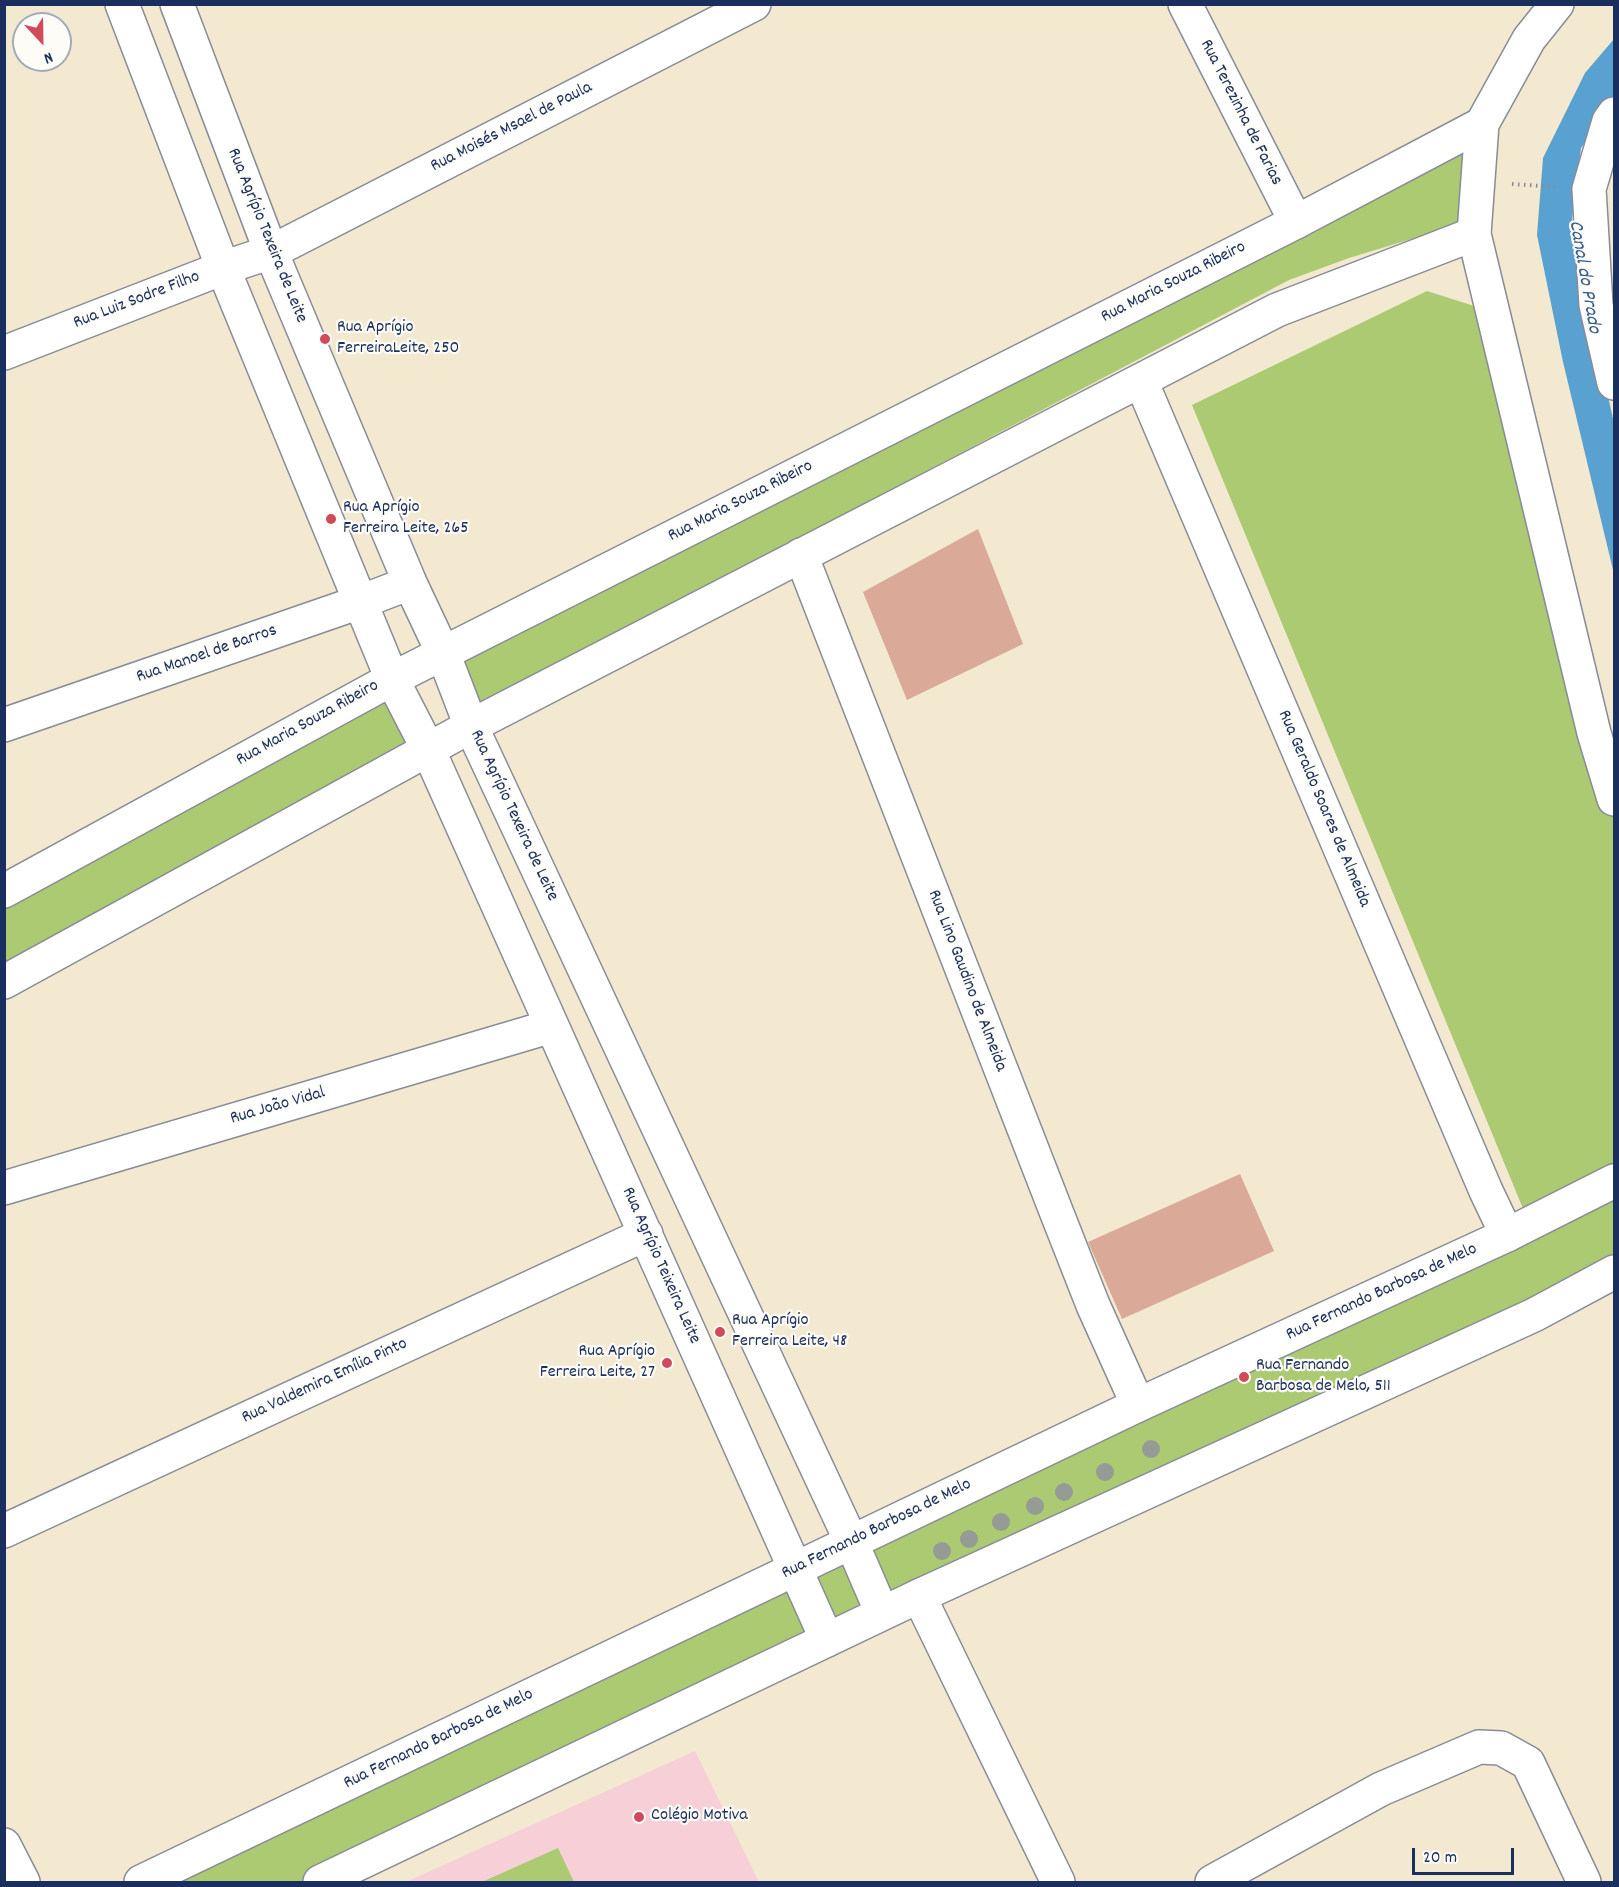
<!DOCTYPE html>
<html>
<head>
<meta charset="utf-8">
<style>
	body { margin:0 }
	#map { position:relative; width:1619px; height:1887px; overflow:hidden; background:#f3e8d0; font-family:Dekko,sans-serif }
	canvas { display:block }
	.frame { position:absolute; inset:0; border:6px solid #1b2f5e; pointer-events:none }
	.north { position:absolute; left:12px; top:12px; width:60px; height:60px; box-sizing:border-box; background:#fdfcf7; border:2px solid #a3aaba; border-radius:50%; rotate:158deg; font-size:16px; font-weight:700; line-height:24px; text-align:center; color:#1b2f5e }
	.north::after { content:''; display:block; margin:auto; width:21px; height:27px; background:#d1495b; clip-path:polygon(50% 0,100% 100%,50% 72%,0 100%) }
	.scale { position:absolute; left:1412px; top:1848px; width:102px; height:27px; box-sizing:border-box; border:3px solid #1b2f5e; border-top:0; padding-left:8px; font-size:18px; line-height:21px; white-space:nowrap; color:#1b2f5e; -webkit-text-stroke:4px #fdfcf7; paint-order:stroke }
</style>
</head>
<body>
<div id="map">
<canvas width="1619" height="1887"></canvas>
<div class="frame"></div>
<div class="north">N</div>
<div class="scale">20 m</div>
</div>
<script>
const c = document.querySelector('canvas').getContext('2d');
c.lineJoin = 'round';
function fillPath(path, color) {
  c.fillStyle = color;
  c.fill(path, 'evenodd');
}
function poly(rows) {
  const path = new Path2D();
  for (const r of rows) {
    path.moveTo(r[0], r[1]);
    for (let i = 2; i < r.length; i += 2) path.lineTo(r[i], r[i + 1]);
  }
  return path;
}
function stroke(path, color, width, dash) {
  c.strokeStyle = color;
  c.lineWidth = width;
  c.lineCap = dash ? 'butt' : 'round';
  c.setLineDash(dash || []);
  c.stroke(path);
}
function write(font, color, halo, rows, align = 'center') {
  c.font = font + ' Dekko,sans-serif';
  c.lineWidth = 4.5;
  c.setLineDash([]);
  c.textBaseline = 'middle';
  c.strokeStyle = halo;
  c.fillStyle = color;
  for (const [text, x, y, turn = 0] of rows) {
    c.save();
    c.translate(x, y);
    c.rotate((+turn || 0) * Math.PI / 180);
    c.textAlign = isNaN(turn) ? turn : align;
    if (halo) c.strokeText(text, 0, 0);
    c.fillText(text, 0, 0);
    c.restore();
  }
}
const built = poly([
	[695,1751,759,1882,406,1882]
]);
const green = poly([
	[1474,140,1467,222,1349,258,1289,280,476,708,460,659],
	[1427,291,1496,313,1516,333,1536,431,1614,755,1614,1188,1531,1228,1192,405],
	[385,697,410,742,5,964,5,906],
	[1614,1196,1614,1265,1483,1333,1239,1431,839,1623,813,1576],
	[788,1584,813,1637,303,1882,159,1882],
	[558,1848,574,1882,482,1882]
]);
const water = poly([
	[1614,39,1614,103,1581,148,1572,218,1583,286,1614,423,1614,574,1563,362,1537,235,1543,158,1585,73]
]);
const building = poly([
	[978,529,1023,644,907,700,863,592],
	[1240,1174,1274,1251,1122,1319,1088,1242]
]);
const path = poly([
	[1512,184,1555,187]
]);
const street = poly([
	[122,4,223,268,392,679,428,749,827,1640],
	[177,4,271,252,410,583,443,653,471,726,851,1541,882,1613],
	[1185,4,1296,222],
	[4,353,223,268,271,252,754,4],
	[1141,381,1486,1191,1507,1235],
	[801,555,1056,1211,1093,1305,1138,1405],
	[4,725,360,602,410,583],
	[4,1188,552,1026],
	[4,1531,646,1234],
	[919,1596,1058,1882],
	[4,1845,23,1882],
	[1212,1882,1381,1789,1479,1747,1501,1748,1528,1763,1584,1882]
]);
const secondary = poly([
	[4,891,392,679,1296,222,1482,124],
	[4,982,471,726,1277,310,1474,234],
	[141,1882,1138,1405,1507,1235,1614,1181],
	[320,1882,919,1596,1534,1315,1614,1272]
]);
const primary = poly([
	[1557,4,1529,39,1482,124,1474,234,1594,733,1614,799],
	[1614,114,1609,121,1589,189,1596,305,1614,383]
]);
const trees = [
	[1151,1449],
	[1105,1472],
	[1064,1492],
	[1035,1506],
	[1001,1522],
	[969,1539],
	[942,1551]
];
const markers = [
	[325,339,6,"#d1495b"],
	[331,519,6,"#d1495b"],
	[720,1332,6,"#d1495b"],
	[667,1363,6,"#d1495b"],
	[1244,1377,6,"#d1495b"],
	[639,1817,6,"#d1495b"]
];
const streetNames = [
	["Rua Terezinha de Farias",1240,113,63],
	["Rua Moisés Msael de Paula",512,128,-27],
	["Rua Agrípio Texeira de Leite",266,236,68],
	["Rua Maria Souza Ribeiro",1174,283,-27],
	["Rua Luiz Sodre Filho",137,301,-21],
	["Rua Maria Souza Ribeiro",741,502,-27],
	["Rua Manoel de Barros",207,655,-19],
	["Rua Maria Souza Ribeiro",308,724,-29],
	["Rua Geraldo Soares de Almeida",1323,809,67],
	["Rua Agrípio Texeira de Leite",513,816,65],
	["Rua Lino Gaudino de Almeida",966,981,69],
	["Rua João Vidal",278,1107,-16],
	["Rua Agrípio Teixeira Leite",660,1266,66],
	["Rua Fernando Barbosa de Melo",1382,1293,-25],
	["Rua Valdemira Emília Pinto",325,1382,-25],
	["Rua Fernando Barbosa de Melo",877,1530,-26],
	["Rua Fernando Barbosa de Melo",439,1740,-26]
];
const poiNames = [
	["Rua Aprígio",337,329],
	["FerreiraLeite, 250",337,350],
	["Rua Aprígio",343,509],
	["Ferreira Leite, 265",343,530],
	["Rua Aprígio",732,1322],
	["Ferreira Leite, 48",732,1343],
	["Rua Aprígio",655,1353,"right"],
	["Ferreira Leite, 27",655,1374,"right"],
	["Rua Fernando",1256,1367],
	["Barbosa de Melo, 511",1256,1388],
	["Colégio Motiva",651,1817]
];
const waterNames = [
	["Canal do Prado",1583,277,80]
];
fillPath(built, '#f6cfd7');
fillPath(green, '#abca71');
fillPath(water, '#59a1d0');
fillPath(building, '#dba997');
stroke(street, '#878c97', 36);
stroke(secondary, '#878c97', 36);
stroke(primary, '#878c97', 36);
stroke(path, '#878c97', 4, [1.5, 4.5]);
stroke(street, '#fff', 33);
stroke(secondary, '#fff', 33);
stroke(primary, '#fff', 33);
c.fillStyle = '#949c95';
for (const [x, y] of trees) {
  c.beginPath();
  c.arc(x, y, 9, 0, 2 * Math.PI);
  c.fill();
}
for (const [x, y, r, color] of markers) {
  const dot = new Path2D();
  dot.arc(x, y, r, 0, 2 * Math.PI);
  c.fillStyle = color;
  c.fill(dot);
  stroke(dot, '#fdfcf7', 2);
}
write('18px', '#1b2f5e', '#fdfcf7', streetNames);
write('18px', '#1b2f5e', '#fdfcf7', poiNames, 'left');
write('italic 20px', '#345d8c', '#fdfcf7', waterNames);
</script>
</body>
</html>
